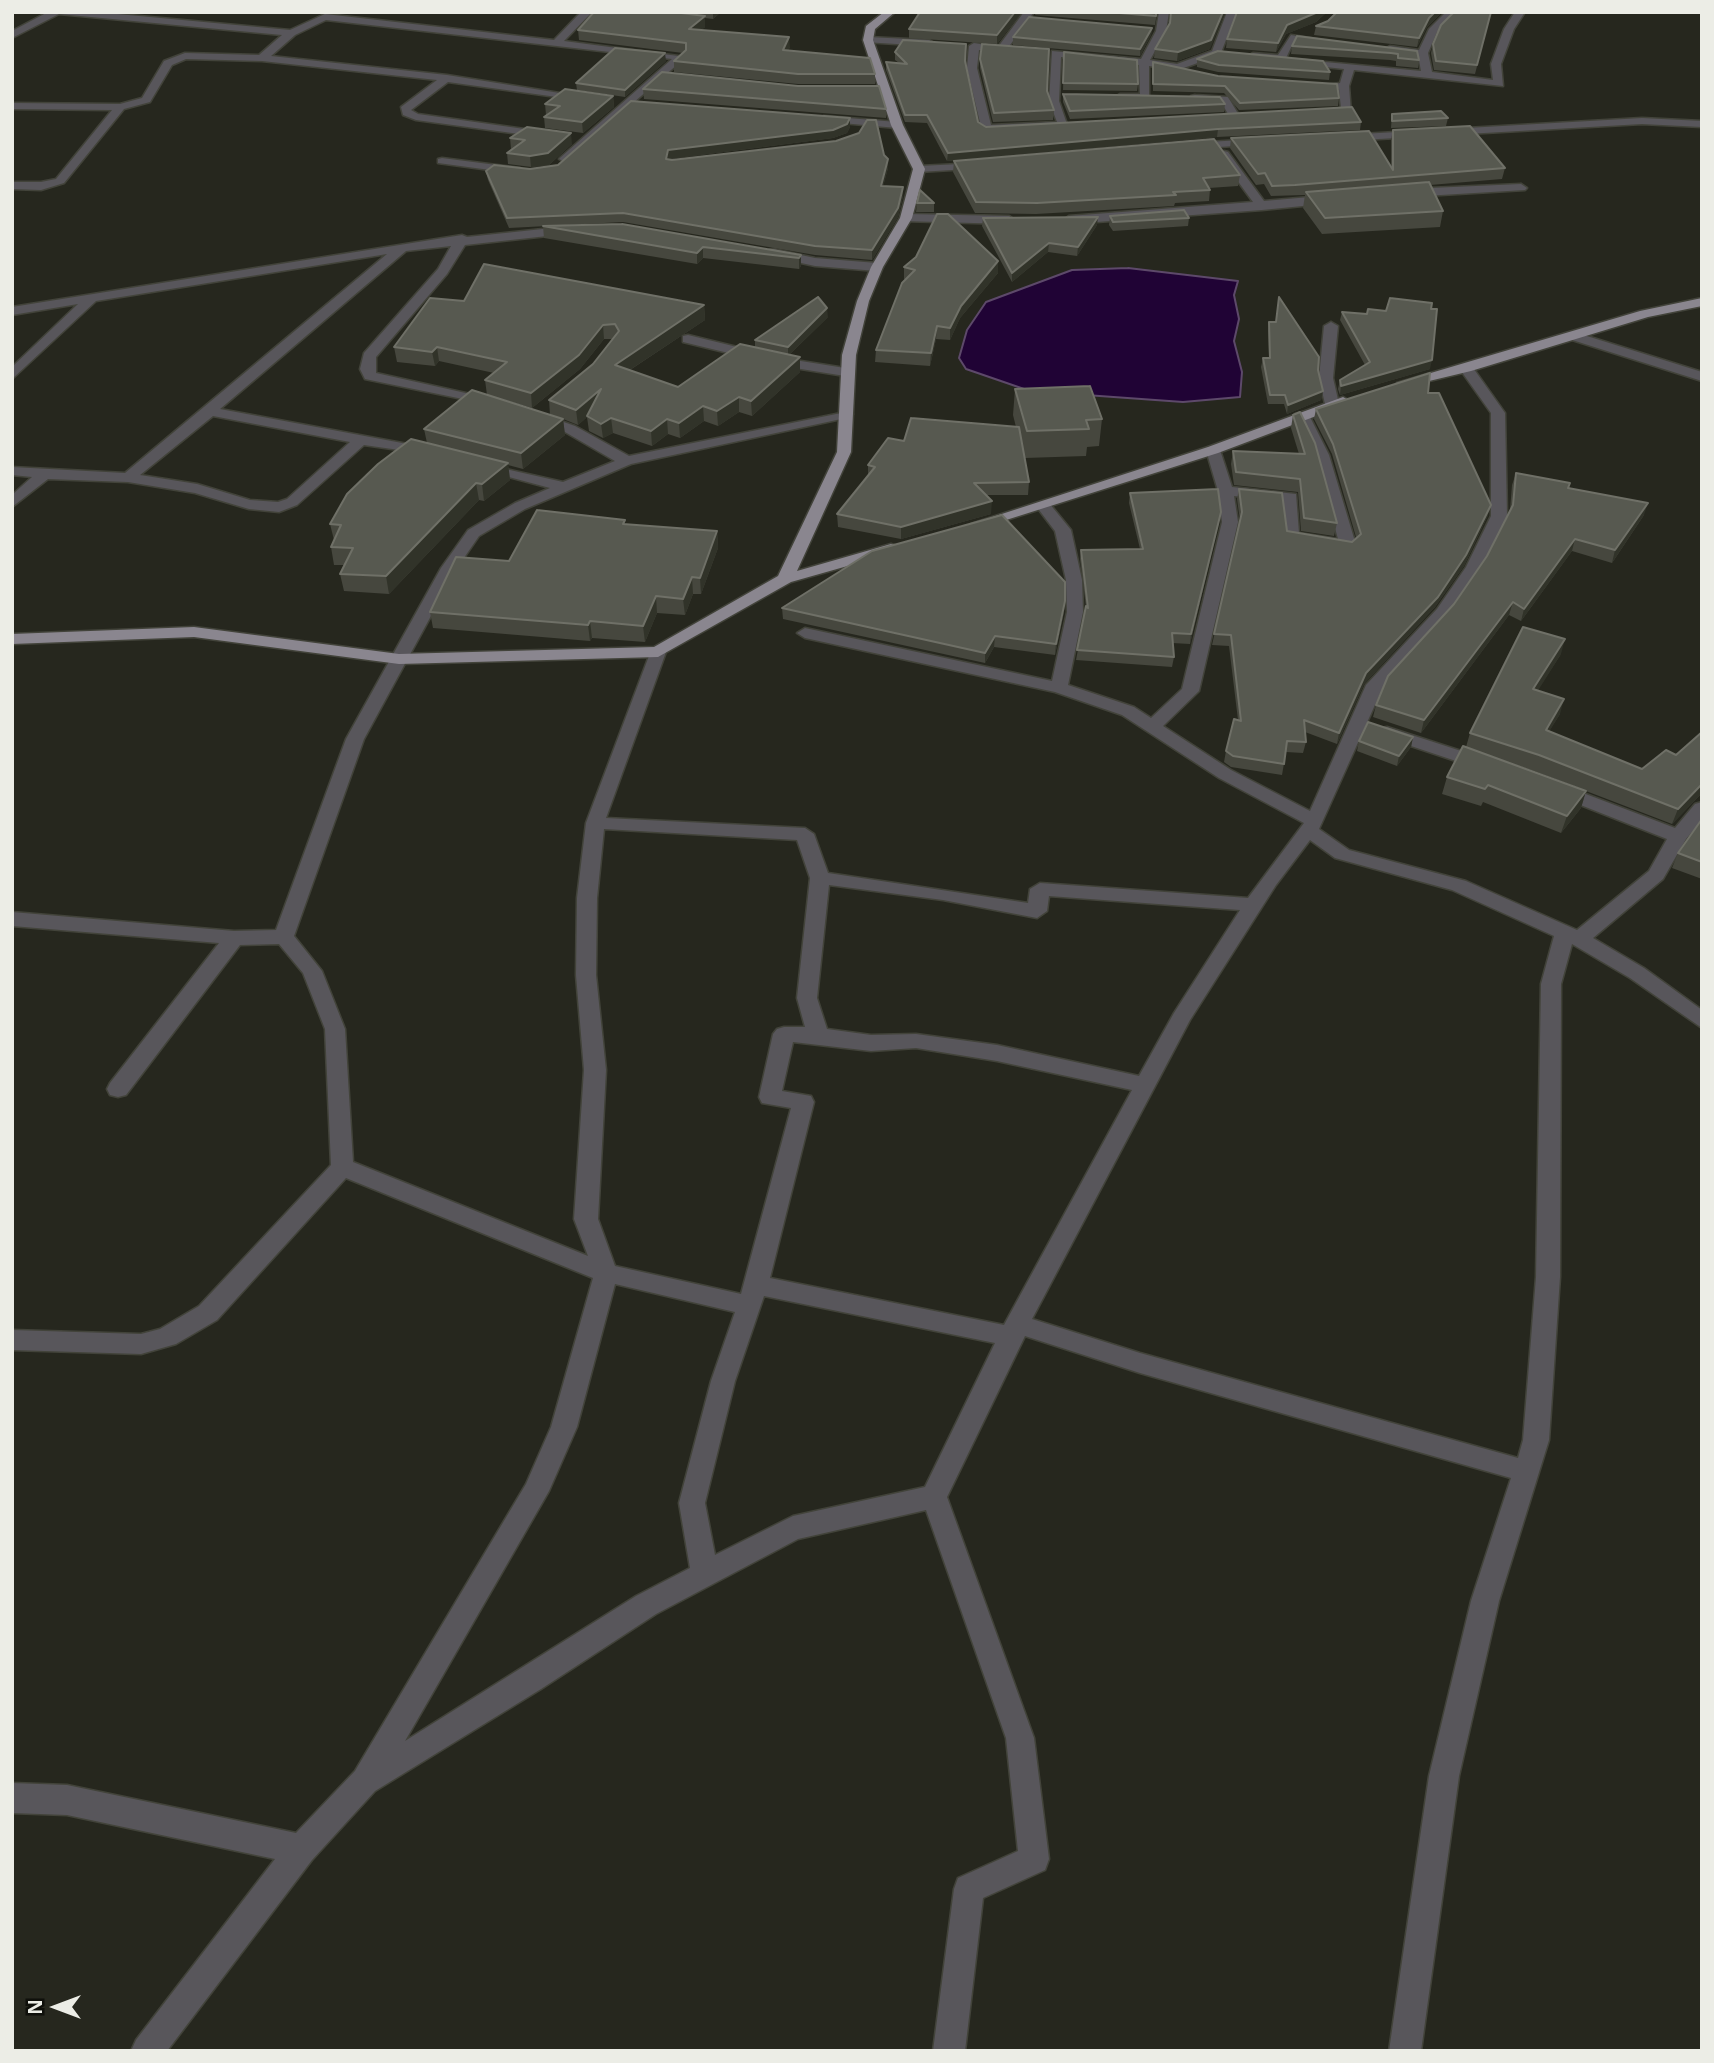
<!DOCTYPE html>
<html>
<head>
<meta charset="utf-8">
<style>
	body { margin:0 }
	#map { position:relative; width:1714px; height:2063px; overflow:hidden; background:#26271e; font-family:"Noto Sans",sans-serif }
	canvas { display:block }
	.frame { position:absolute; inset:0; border:14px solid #ecede6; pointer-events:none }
	.north { position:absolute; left:21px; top:1972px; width:70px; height:70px; -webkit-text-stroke:5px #0f100b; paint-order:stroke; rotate:270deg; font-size:19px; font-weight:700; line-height:28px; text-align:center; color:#ecede6 }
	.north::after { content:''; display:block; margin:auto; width:24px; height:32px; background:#ecede6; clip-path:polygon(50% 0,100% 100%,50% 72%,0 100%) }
</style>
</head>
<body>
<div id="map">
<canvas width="1714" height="2063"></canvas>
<div class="frame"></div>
<div class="north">N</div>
</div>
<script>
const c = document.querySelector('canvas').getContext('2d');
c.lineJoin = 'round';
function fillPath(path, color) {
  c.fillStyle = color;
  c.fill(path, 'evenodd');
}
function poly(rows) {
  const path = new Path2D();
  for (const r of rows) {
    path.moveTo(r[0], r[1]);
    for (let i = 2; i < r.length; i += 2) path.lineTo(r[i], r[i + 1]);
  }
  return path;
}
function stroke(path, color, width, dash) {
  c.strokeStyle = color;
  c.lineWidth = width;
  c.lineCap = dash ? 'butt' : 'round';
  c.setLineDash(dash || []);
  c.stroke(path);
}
const water = poly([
	[1128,268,1238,281,1234,295,1239,319,1234,341,1242,372,1240,397,1183,402,1058,393,1027,390,966,369,959,358,967,330,986,302,1072,270,1128,268]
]);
const minor = poly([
	[48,12,96,12,290,30,325,14,554,40,581,12,592,12,564,41,686,57,565,162,559,159,561,157,672,59,326,20,295,35,271,56,447,75,591,98,586,101,448,82,411,110,418,114,553,133,553,137,549,138,416,120,403,115,401,107,437,80,262,61,186,59,172,65,150,102,124,109,64,183,41,190,12,189,12,182,41,182,56,179,112,110,12,109,12,103,120,104,142,98,164,61,185,53,259,55,282,35,59,14,12,38,12,31,48,12],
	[1024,12,1034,12,1005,52,979,50,977,68,991,125,1057,122,1049,101,1052,51,1141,59,1156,31,1159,12,1169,12,1166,31,1150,60,1177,64,1212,51,1227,12,1237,12,1220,55,1178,70,1149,66,1149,99,1120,100,1115,97,1120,94,1140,94,1139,65,1061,57,1059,101,1068,127,982,131,967,68,969,46,974,43,998,47,1024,12],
	[1446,12,1457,12,1437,32,1428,53,1432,72,1493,80,1491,64,1504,29,1515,12,1525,12,1514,29,1501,64,1503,86,1354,70,1349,86,1351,113,1319,115,1319,111,1341,108,1339,89,1325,85,1340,83,1344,69,1297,64,1292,61,1293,59,1421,71,1418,55,1385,49,1390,46,1419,50,1429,29,1446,12],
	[1291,35,1328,41,1323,44,1294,41,1286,58,1281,61,1248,56,1253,53,1278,55,1291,35],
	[868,37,929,40,934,43,929,46,864,42,868,37],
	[1195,95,1228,97,1240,117,1231,119,1221,102,1191,100,1191,96,1195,95],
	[824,116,897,122,903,125,897,128,820,121,819,119,824,116],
	[1642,118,1702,121,1702,127,1642,124,1344,141,1338,138,1344,135,1642,118],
	[1259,139,1265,142,1263,144,1190,149,1184,146,1190,143,1259,139],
	[1224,151,1228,152,1264,201,1333,195,1339,199,1333,203,1262,210,1069,224,1063,220,1069,216,1253,202,1218,154,1224,151],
	[442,158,520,168,526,171,520,174,438,163,438,159,442,158],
	[981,163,985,164,985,168,919,172,913,169,919,166,981,163],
	[1521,184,1527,188,1525,190,1407,197,1401,193,1407,189,1521,184],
	[906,214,1009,216,1015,220,1009,224,902,221,900,218,906,214],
	[571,226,575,227,575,233,465,245,447,274,376,357,376,373,497,400,497,406,365,379,360,369,364,353,438,269,451,246,406,251,220,409,429,448,434,449,434,455,364,445,297,505,279,512,249,509,195,493,128,482,48,479,12,507,12,495,32,477,12,475,12,467,125,473,387,254,96,301,12,379,12,367,78,304,12,315,12,307,462,235,467,237,571,226],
	[213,416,350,442,287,499,278,502,250,500,197,484,140,475,213,416],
	[773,249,815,258,877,263,883,267,877,271,815,266,769,256,769,250,773,249],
	[1331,322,1338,326,1333,378,1339,404,1332,408,1325,404,1319,378,1324,326,1331,322],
	[1574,332,1702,372,1702,381,1569,339,1567,336,1574,332],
	[688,335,782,358,845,368,852,372,845,376,782,366,683,342,683,336,688,335],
	[1461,365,1471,365,1505,413,1507,516,1482,567,1449,615,1383,687,1319,829,1349,850,1466,881,1577,930,1649,871,1667,839,1550,793,1547,789,1550,785,1562,785,1675,828,1695,804,1702,802,1702,820,1686,839,1663,879,1593,938,1644,968,1702,1010,1702,1028,1630,978,1572,944,1561,984,1560,1277,1549,1440,1499,1601,1459,1776,1421,2051,1389,2051,1429,1776,1471,1601,1511,1478,1140,1373,1025,1336,947,1497,1034,1738,1049,1859,1045,1870,983,1898,965,2051,933,2051,954,1889,958,1878,1018,1851,1006,1738,926,1510,798,1539,656,1614,541,1689,375,1791,312,1860,167,2051,131,2051,136,2040,275,1859,67,1815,12,1813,12,1783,67,1785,296,1833,355,1771,526,1484,551,1427,593,1278,346,1178,217,1320,176,1344,141,1354,12,1350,12,1330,141,1334,160,1329,199,1306,331,1165,325,1029,303,973,279,944,240,945,126,1095,118,1097,110,1095,107,1089,110,1083,219,943,12,926,12,912,234,931,276,930,346,739,441,568,468,530,515,503,550,488,479,469,479,463,563,482,615,461,565,432,534,421,534,415,544,415,575,426,629,456,851,411,853,414,846,418,631,464,525,509,479,536,457,568,364,739,294,936,322,971,345,1029,353,1162,588,1256,574,1219,584,1070,576,975,577,898,586,823,652,648,664,648,666,652,606,818,805,828,814,834,828,873,1028,903,1030,889,1040,883,1248,898,1304,823,1219,778,1122,715,1055,692,805,638,797,633,805,628,1052,681,1067,612,1066,580,1055,531,1036,506,1044,501,1049,503,1071,530,1082,580,1083,612,1068,685,1134,707,1151,718,1182,689,1222,522,1218,491,1206,450,1208,447,1218,447,1220,450,1232,487,1296,494,1299,533,1338,539,1315,455,1295,414,1307,411,1329,455,1356,545,1348,550,1286,539,1283,501,1234,496,1238,522,1199,691,1163,726,1231,770,1310,811,1366,685,1437,609,1466,567,1491,516,1491,413,1459,368,1461,365],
	[604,829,797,840,810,878,797,998,805,1027,784,1027,777,1029,773,1034,759,1097,762,1103,791,1108,741,1294,615,1266,598,1219,606,1070,596,975,597,898,604,829],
	[1310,840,1335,858,1452,890,1554,936,1541,984,1536,1277,1523,1440,1518,1458,1140,1353,1032,1319,1190,1020,1276,885,1310,840],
	[829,885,943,900,1037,918,1047,911,1049,896,1240,910,1174,1013,1139,1076,997,1045,916,1034,871,1035,827,1029,817,998,829,885],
	[793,1042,871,1051,916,1048,997,1061,1132,1090,1004,1325,770,1278,814,1102,811,1096,782,1091,793,1042],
	[615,1284,735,1312,711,1381,679,1503,690,1568,636,1596,405,1741,549,1491,577,1427,615,1284],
	[764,1296,995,1343,925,1487,793,1516,715,1555,705,1503,735,1381,764,1296],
	[1387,727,1489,760,1492,764,1483,769,1477,768,1381,736,1378,732,1381,728,1387,727]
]);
const major = poly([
	[884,12,895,12,875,29,873,40,903,125,925,169,912,218,883,267,869,301,856,355,851,452,797,571,891,544,897,546,897,552,791,582,658,657,399,664,194,637,12,644,12,634,194,627,399,654,654,647,778,576,837,452,842,355,857,301,871,267,900,218,913,169,891,125,863,40,866,26,884,12],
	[1702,298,1702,306,1648,317,1471,371,1404,387,1397,383,1640,311,1702,298],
	[1343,397,1350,401,1348,404,1218,453,984,527,974,527,971,524,1208,447,1343,397]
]);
const wall = poly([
	[594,12,721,12,713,19,705,18,705,27,701,30,790,47,788,51,875,74,875,84,798,84,674,72,674,61,683,53,579,40,578,30],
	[1022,12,997,44,909,38,909,29],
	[1036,12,1157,12,1155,25,1035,15],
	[1237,12,1327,12,1316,22,1286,34,1276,52,1226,48,1227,39],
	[1337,12,1442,12,1427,27,1417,47,1314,35,1316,26,1328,21],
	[1491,12,1475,74,1434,70,1431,53,1433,44],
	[1170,23,1210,49,1177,61,1154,58,1155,49],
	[1152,28,1151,35,1140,56,1013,45,1013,37],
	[1292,46,1417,51,1419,60,1418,68,1396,66,1396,61,1390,60,1291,54],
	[895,52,965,62,978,122,986,127,1361,122,1360,130,1217,137,947,161,927,123,905,122,886,70,886,62,899,63,895,60],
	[1064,52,1138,84,1137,91,1063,90],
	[980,59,1047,91,1054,110,1053,120,993,122,980,68],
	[1197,59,1330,72,1329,80,1218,72,1197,67],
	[666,61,625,97,577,90,576,83],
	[1153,62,1218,76,1339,98,1338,106,1239,110,1224,93,1153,91],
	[643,89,886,109,886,118,644,99],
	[1063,94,1225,104,1224,112,1070,119,1063,102],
	[613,96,614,107,583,133,545,128,544,117,546,115,545,104],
	[1392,114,1448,118,1446,126,1391,128],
	[850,118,850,127,847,133,833,138,669,159,672,160,884,155,888,159,888,168,883,186,903,196,898,217,872,260,815,255,623,222,509,228,488,180,486,171,530,169],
	[1393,130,1505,168,1502,179,1430,185,1443,211,1440,227,1322,234,1303,208,1305,195,1271,196,1264,184,1256,185,1230,148,1231,138,1391,166,1391,140],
	[510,138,572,144,549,165,531,167,508,164,507,153,511,149],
	[954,161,1240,175,1238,186,1209,188,1210,190,1209,201,1175,203,1174,206,1036,214,975,213,953,172],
	[917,203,934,203,934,212,916,212],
	[1110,216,1189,218,1188,226,1113,231,1109,225],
	[983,218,1097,225,1077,256,1048,252,1012,282,982,226],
	[543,226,801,255,801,266,799,269,703,258,697,264,544,238],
	[904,267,998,273,960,318,950,340,936,339,930,366,875,362,876,350,906,279,904,279],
	[464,301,704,305,705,320,630,370,678,387,755,347,755,340,828,317,789,355,800,372,752,416,739,412,718,426,704,421,680,438,668,434,652,446,613,433,603,438,589,431,587,417,578,425,563,419,565,435,523,469,508,465,510,480,484,501,479,500,389,594,344,591,340,574,345,565,334,565,331,547,334,540,330,524,427,443,424,429,550,415,549,400,593,364,613,339,604,339,580,369,532,408,487,395,485,380,494,373,439,361,435,366,397,362,394,347],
	[1431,309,1430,369,1340,395,1338,389,1340,380,1365,365,1340,320,1342,312,1367,314,1386,311],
	[1269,322,1318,370,1323,391,1321,400,1287,414,1284,404,1268,404,1261,367,1263,358,1269,358,1268,331],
	[1015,389,1102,419,1099,446,1087,447,1086,456,1025,458,1023,451,1029,482,1028,495,986,495,991,514,901,539,838,527,837,514,868,476,868,465,904,441,1016,427,1013,415],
	[1428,393,1488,515,1464,566,1435,607,1364,684,1337,744,1305,732,1306,742,1303,753,1286,752,1282,775,1231,767,1224,762,1226,751,1238,720,1229,646,1212,645,1240,521,1237,499,1239,489,1287,531,1352,542,1356,537,1332,454,1314,419,1316,409],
	[1293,415,1337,523,1334,536,1301,531,1298,492,1234,485,1231,464,1233,451,1299,454,1291,428],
	[1516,473,1568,488,1644,515,1612,563,1572,551,1521,621,1509,615,1421,733,1373,717,1376,705,1454,604,1487,556,1510,510,1512,485],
	[1130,493,1219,522,1190,644,1172,643,1174,657,1172,667,1076,660,1086,607,1080,559,1081,550,1140,549,1129,503],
	[626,525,717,531,718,548,701,594,693,594,685,615,657,613,645,642,592,638,590,641,433,628,430,612,509,561],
	[1065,601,1064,612,1055,655,994,647,985,663,783,619,782,608],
	[1561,654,1537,691,1560,714,1549,731,1642,769,1676,755,1702,732,1702,793,1672,824,1586,791,1581,808,1561,833,1483,802,1481,806,1442,794,1447,777,1466,747,1470,733],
	[1487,755,1534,771,1585,790],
	[1413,737,1411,747,1397,766,1357,751,1359,741],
	[1702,819,1702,879,1672,868,1678,853]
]);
const shadedWall = poly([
	[713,12,721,12,713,19],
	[1015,12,1022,12,997,44,997,35],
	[1223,12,1226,12,1210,49,1177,61,1178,52],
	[1318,12,1327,12,1316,22,1286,34,1276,52,1278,43,1287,25],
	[1435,12,1442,12,1427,27,1417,47,1419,38,1429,18],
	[705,16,705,27,690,40,689,29],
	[1152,28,1151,35,1140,56,1140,49],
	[789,37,790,47,783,61,783,50],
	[665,53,666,61,625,97,625,90],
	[613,96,614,107,583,133,582,122],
	[850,118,850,127,847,133,833,138,669,159,666,159,668,150],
	[1218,129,1217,137,947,161,948,153],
	[571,133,572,144,549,165,531,167,530,156],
	[888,159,888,168,881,195,881,186],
	[903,187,903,196,898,217,872,260,872,250],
	[1098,217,1097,225,1077,256,1078,247],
	[1049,243,1048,252,1012,282,1012,273],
	[703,247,703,258,697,264,697,253],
	[801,255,801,266,799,269,799,258],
	[998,261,998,273,960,318,950,340,950,328,961,306],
	[704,305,705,320,616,379,615,365],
	[827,308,828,317,788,356,788,347],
	[603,325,604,339,580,369,532,408,531,393],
	[937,326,936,339,930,366,931,353],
	[437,347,439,361,435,366,432,352],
	[800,357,800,372,752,416,751,401],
	[1432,360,1430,369,1340,395,1341,386],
	[601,389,603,404,578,425,576,410],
	[1323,391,1321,400,1287,414,1288,405],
	[739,397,739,412,718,426,717,411],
	[703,406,704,421,680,438,679,423],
	[611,418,613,433,603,438,601,424],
	[563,419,565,435,523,469,521,453],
	[667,419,668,434,652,446,651,431],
	[508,463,510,480,484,501,482,484],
	[476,483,479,500,389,594,386,576],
	[992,501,991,514,901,539,901,527],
	[1648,503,1644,515,1612,563,1615,550],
	[1491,505,1488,515,1464,566,1435,607,1364,684,1337,744,1339,733,1366,673],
	[1221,512,1219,522,1190,644,1191,634],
	[717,531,718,548,701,594,700,578],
	[1575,539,1572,551,1521,621,1524,609],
	[692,577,693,594,685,615,683,599],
	[656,596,657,613,645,642,643,626],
	[1065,601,1064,612,1055,655,1056,644],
	[1513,602,1509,615,1421,733,1424,720],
	[590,621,592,638,590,641,588,625],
	[995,636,994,647,985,663,985,653],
	[1565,639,1561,654,1529,705,1533,689],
	[1564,699,1560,714,1541,745,1546,730],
	[1413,737,1411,747,1397,766,1399,756],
	[1702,784,1702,793,1672,824,1678,809],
	[1586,791,1581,808,1561,833,1567,816]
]);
const building = poly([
	[594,12,673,12,705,16,689,29,789,37,783,50,870,58,875,74,798,74,674,61,686,50,686,43,578,30,594,12],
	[920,12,1015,12,997,35,909,29,920,12],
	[1107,12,1156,12,1156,16,1107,12],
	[1171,12,1223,12,1211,40,1178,52,1155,49,1170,23,1171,12],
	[1237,12,1318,12,1287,25,1278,43,1227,39,1237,12],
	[1337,12,1435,12,1429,18,1419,38,1316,26,1328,21,1337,12],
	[1454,12,1491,12,1477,65,1436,61,1433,44,1441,25,1454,12],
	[1029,17,1152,28,1140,49,1013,37,1029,17],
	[1297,36,1417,51,1419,60,1398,58,1398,54,1391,53,1292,46,1297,36],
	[903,40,966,44,965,61,978,122,986,127,1352,107,1361,122,1218,129,948,153,927,115,905,115,886,62,907,64,895,52,903,40],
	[982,44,1049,49,1047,91,1054,110,994,113,980,59,982,44],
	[615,48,665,53,625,90,576,83,615,48],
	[1218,51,1323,61,1330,72,1219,65,1197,59,1218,51],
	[1064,52,1137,60,1138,84,1063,83,1064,52],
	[1153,62,1218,76,1337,84,1339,98,1240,103,1225,86,1153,84,1153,62],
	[662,72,798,86,879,86,886,109,643,89,662,72],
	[565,89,613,96,582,122,544,117,560,106,545,104,565,89],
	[1063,94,1220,97,1225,104,1070,111,1063,94],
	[631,101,850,118,847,124,833,130,668,150,666,159,672,160,836,141,859,133,867,120,876,120,884,155,888,159,881,186,903,187,898,208,872,250,815,246,623,213,507,218,486,171,494,165,530,169,558,165,631,101],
	[1441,111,1448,118,1392,121,1392,114,1441,111],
	[1470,126,1505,168,1295,185,1272,186,1265,173,1258,174,1231,138,1369,131,1393,170,1393,130,1470,126],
	[527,127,571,133,548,153,530,156,507,153,525,140,510,138,527,127],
	[1214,139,1240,175,1203,178,1210,190,1173,192,1176,195,1037,203,976,202,954,161,1214,139],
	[1429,182,1443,211,1325,218,1306,192,1429,182],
	[920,190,934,203,917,203,920,190],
	[1184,210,1189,218,1113,222,1110,216,1184,210],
	[937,214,948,214,998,261,961,306,950,328,937,326,931,353,876,350,902,283,915,270,904,267,916,257,937,214],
	[1098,217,1078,247,1049,243,1012,273,983,218,1098,217],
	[622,224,801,255,799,258,703,247,697,253,543,226,622,224],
	[484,264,704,305,615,365,678,387,740,344,800,357,751,401,739,397,717,411,703,406,679,423,667,419,651,431,611,418,601,424,587,416,601,389,576,410,549,400,593,364,619,331,615,324,603,325,579,355,531,393,485,380,507,362,437,347,432,352,394,347,430,298,464,301,484,264],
	[818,297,827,308,788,347,755,340,818,297],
	[1279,297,1319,357,1318,370,1323,391,1288,405,1285,395,1270,395,1263,358,1270,358,1269,322,1276,322,1279,297],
	[1390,298,1432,303,1431,309,1437,309,1432,360,1341,386,1340,380,1370,362,1342,312,1367,314,1368,309,1386,311,1390,298],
	[1430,373,1428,393,1439,393,1491,505,1466,555,1438,597,1366,673,1339,733,1304,720,1306,742,1287,741,1284,764,1233,756,1226,751,1234,719,1241,721,1231,635,1214,634,1242,512,1239,489,1282,493,1287,531,1352,542,1361,534,1333,444,1316,409,1430,373],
	[1090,386,1102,419,1086,420,1089,429,1027,431,1015,389,1090,386],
	[472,390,563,419,521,453,424,429,472,390],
	[1300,412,1315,443,1337,523,1304,518,1300,479,1236,472,1233,451,1305,454,1293,415,1300,412],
	[911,418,1019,427,1029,482,974,483,992,501,901,527,837,514,875,467,868,465,888,438,904,441,911,418],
	[411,439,508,463,482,484,476,483,386,576,340,574,353,548,331,547,341,525,330,524,347,494,378,464,411,439],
	[1516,473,1570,483,1568,488,1648,503,1615,550,1575,539,1524,609,1513,602,1424,720,1376,705,1388,676,1454,604,1487,556,1513,505,1516,473],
	[1218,489,1221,512,1191,634,1172,633,1174,657,1077,650,1086,606,1088,608,1081,550,1143,549,1130,493,1218,489],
	[537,510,625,520,623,524,717,531,700,578,692,577,683,599,656,596,643,626,590,621,588,625,430,612,456,557,509,561,537,510],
	[1002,515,1065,582,1065,601,1056,644,995,636,985,653,782,608,872,551,1002,515],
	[1523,627,1565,639,1533,689,1564,699,1546,730,1642,769,1666,750,1676,755,1702,732,1702,784,1678,809,1539,755,1470,733,1523,627],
	[1368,722,1413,737,1399,756,1359,741,1368,722],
	[1463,746,1586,791,1567,816,1488,785,1485,789,1447,777,1463,746],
	[1702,819,1702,862,1678,853,1702,819]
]);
fillPath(water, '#200335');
stroke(water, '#5d496a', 2);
stroke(minor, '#42433a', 3);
stroke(major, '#42433a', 3);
fillPath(minor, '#58565b');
fillPath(major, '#8a868f');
fillPath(wall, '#46473e');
fillPath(shadedWall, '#313329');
fillPath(building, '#575950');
stroke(building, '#6f7067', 2);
</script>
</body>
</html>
